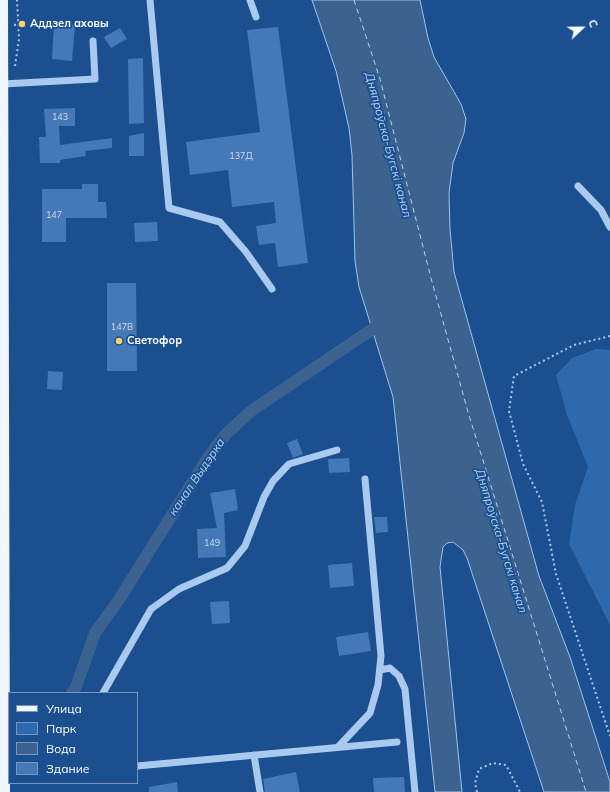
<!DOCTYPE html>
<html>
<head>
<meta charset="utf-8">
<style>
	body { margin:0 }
	#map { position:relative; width:610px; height:792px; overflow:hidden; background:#1b4f8f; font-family:Mulish,sans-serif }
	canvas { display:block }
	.legend { position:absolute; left:8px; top:692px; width:130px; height:92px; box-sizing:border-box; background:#1b4f8f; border:1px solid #7695bc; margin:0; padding:5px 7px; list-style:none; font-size:12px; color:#fff }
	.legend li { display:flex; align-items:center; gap:8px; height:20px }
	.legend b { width:20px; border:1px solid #7695bc }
	.north { position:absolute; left:562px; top:8px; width:40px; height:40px; -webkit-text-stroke:3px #1b4f8f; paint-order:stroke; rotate:68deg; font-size:11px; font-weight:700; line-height:16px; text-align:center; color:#fff }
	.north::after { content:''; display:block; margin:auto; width:14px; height:18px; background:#fff; clip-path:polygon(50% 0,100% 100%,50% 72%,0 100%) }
</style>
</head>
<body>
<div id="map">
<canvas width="610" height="792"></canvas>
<ul class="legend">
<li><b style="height:5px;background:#f0f6ff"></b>Улица</li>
<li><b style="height:11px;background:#2e69ad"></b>Парк</li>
<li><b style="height:11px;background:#3c6290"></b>Вода</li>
<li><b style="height:11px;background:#4478b7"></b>Здание</li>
</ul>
<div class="north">С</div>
</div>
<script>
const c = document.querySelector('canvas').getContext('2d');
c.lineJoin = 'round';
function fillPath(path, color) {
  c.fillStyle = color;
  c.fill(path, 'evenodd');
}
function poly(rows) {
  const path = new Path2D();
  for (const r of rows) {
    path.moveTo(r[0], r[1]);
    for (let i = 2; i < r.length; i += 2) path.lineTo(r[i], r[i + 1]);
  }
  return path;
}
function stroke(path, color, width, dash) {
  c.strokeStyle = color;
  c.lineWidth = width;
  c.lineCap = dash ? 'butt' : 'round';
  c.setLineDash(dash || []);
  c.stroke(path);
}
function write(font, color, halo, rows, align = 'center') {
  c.font = font + ' Mulish,sans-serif';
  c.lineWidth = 3.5;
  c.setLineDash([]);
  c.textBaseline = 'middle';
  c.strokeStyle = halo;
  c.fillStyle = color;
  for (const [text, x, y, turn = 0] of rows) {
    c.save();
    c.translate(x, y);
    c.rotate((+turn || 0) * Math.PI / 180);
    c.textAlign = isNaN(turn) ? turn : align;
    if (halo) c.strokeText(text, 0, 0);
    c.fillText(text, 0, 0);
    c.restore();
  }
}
const green = poly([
	[596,349,610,350,610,625,569,544,575,505,588,467,567,415,556,375,572,358]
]);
const water = poly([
	[312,0,420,0,428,38,434,57,461,104,466,119,464,133,453,163,449,193,450,229,454,272,539,576,570,657,610,782,610,792,544,792,467,558,463,550,453,542,447,543,443,547,440,567,462,792,435,792,393,397,359,287,355,261,352,155,349,128,336,71,312,0]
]);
const canal = poly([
	[72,693,76,687,95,633,120,598,207,459,226,434,251,411,386,320]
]);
const ferry = poly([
	[354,0,380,79,431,278,468,412,586,792]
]);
const building = poly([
	[54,24,75,25,72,61,52,59],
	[278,27,308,263,278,267,275,243,259,245,256,226,276,223,274,202,232,207,228,170,190,175,186,142,260,132,247,30],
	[120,28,127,39,111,48,104,37],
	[143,58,144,123,129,124,128,59],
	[75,108,75,126,59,126,60,145,112,138,112,148,85,151,86,156,60,160,60,163,40,163,39,137,46,137,44,109],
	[144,133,144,156,129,156,129,136],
	[82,184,98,184,98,202,106,202,107,218,66,218,66,242,42,242,42,189,82,189],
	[157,222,158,241,135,242,134,223],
	[107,283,136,283,137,371,107,371],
	[48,371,63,372,62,390,47,389],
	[297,439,303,454,293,458,287,443],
	[349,458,350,472,329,473,328,459],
	[235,489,238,510,224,513,226,557,198,558,197,529,217,528,210,493],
	[374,517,387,517,388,532,376,533],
	[352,563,354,586,330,588,328,565],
	[229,601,230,623,212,624,210,602],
	[368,632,371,651,339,656,336,637],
	[296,772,300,792,265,792,263,779],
	[404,777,405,792,374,792,373,778],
	[177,782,178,792,149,792,149,787]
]);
const path = poly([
	[14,25,22,24],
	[15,66,19,39,17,0],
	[610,336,574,345,514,376,509,411,523,464,542,502,556,574,610,736],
	[477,792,475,783,479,769,493,763,506,765,520,792]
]);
const minor = poly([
	[150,0,169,208,220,222,246,252,272,289],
	[250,0,256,17],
	[3,84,95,79,93,41],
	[578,186,601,210,610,227],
	[380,670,390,668,399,676,405,689,415,792],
	[103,693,151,609,179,589,227,568,245,546,264,497,273,481,289,464,337,450],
	[338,747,370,713,378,685,381,656,365,479],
	[254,755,260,792],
	[137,766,397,742]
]);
const major = poly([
	[3,0,5,792]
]);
const markers = [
	[22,24,4,"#ffd166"],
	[119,341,4,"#ffd166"]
];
const numberNames = [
	["143",60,117],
	["137Д",241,156],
	["147",54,215],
	["147В",122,327],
	["149",212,543]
];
const poiNames = [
	["Аддзел аховы",30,24],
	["Светофор",127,341]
];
const waterNames = [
	["Дняпроўска-Бугскі канал",388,145,75],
	["канал Выдэрка",197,477,-56],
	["Дняпроўска-Бугскі канал",501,541,73]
];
fillPath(green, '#2e69ad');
fillPath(water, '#3c6290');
stroke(water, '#9cc4f0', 1);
stroke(canal, '#3c6290', 12);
stroke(ferry, '#b5d3f5', 1, [5, 4]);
fillPath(building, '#4478b7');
stroke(path, '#a9c9ee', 2, [2, 3]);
stroke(minor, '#a9c9ee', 7);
stroke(major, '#f0f6ff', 10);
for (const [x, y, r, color] of markers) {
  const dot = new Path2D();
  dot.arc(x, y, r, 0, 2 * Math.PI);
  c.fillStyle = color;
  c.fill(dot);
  stroke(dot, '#1b4f8f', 1.5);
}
write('9px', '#d0dded', null, numberNames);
write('bold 11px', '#fff', '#1b4f8f', poiNames, 'left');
write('italic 12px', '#b5d3f5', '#1b4f8f', waterNames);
</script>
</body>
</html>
